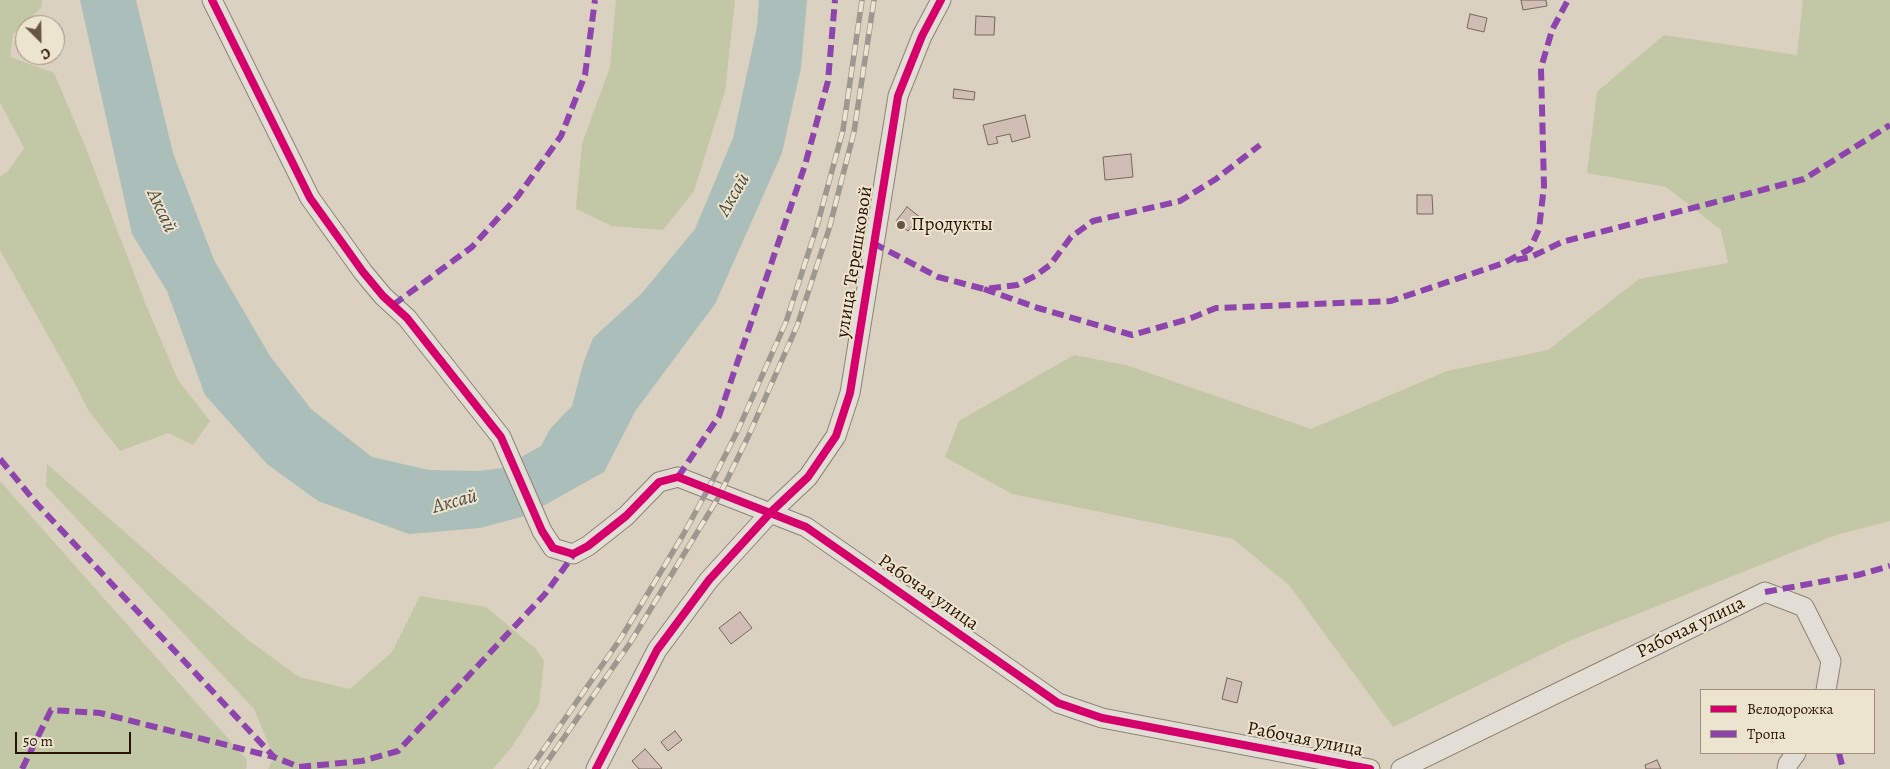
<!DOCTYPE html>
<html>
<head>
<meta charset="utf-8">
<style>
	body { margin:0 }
	#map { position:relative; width:1890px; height:769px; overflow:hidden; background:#dad1c0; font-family:Alegreya,serif }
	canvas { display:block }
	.legend { position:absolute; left:1700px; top:689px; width:175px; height:65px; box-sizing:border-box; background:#ede4cf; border:1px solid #9f907c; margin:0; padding:6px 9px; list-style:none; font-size:15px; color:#291200 }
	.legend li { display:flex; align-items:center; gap:10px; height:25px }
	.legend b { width:25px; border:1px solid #9f907c }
	.north { position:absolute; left:15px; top:15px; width:50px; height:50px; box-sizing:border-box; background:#ede4cf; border:1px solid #9f907c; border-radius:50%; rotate:157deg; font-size:14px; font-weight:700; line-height:20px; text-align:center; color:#291200 }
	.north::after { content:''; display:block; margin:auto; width:18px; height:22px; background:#675543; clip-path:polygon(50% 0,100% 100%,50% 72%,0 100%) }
	.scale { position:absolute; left:15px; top:732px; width:116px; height:22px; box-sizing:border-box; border:2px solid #291200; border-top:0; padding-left:6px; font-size:15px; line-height:18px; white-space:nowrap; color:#291200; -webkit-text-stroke:4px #ede4cf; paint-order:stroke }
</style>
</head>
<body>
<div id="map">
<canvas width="1890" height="769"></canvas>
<ul class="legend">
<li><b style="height:6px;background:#d6006c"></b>Велодорожка</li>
<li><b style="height:6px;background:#8e44ad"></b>Тропа</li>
</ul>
<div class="north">С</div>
<div class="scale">50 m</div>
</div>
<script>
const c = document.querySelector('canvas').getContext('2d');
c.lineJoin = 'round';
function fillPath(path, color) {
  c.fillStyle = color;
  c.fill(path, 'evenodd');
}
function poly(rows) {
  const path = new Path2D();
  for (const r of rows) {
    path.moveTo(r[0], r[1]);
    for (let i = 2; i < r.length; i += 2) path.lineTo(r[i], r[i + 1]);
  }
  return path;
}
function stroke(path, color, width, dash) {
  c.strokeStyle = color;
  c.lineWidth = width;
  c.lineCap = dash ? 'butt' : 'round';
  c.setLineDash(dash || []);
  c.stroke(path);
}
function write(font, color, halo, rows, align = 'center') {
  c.font = font + ' Alegreya,serif';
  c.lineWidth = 4;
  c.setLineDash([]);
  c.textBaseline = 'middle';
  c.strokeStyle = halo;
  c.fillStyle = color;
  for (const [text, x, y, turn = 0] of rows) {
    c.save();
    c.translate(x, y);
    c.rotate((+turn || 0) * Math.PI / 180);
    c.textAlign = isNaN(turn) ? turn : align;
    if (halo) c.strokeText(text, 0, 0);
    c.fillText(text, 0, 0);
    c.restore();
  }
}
const green = poly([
	[0,0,42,0,41,8,13,34,10,57,54,73,85,146,146,305,178,380,210,421,193,445,168,433,120,451,88,410,73,380,0,250,0,177,9,170,24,148,0,102],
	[616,0,735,0,725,91,694,191,663,230,612,226,576,209,582,144,610,67],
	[1803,0,1890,0,1890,521,1836,535,1569,641,1393,727,1289,585,1233,539,1012,494,945,457,959,421,1074,355,1126,365,1311,429,1447,371,1548,350,1639,279,1728,263,1721,230,1666,187,1587,173,1597,92,1664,35,1797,55],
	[47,464,248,640,299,677,350,689,392,652,420,596,486,607,536,649,544,661,539,705,511,748,493,769,268,769,274,757,254,709,46,486],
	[0,481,247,760,246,769,0,769]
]);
const water = poly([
	[80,0,136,0,173,153,214,260,270,356,311,409,372,457,429,470,478,471,502,468,541,446,550,429,572,406,583,364,593,338,642,293,695,229,733,138,757,27,759,0,807,0,801,68,782,153,715,304,636,410,604,472,525,516,480,528,409,534,318,501,267,464,205,395,167,291,132,234]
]);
const building = poly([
	[1521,0,1546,0,1547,6,1523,10,1521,0],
	[1470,14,1487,18,1484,32,1467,28,1470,14],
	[976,16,995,17,994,35,975,35,976,16],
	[954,89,975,92,974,100,953,98,954,89],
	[1025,115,1030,137,1012,142,1010,134,996,137,998,143,988,145,983,125,1025,115],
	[1131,154,1133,177,1105,180,1103,157,1131,154],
	[1417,195,1432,195,1433,214,1417,214,1417,195],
	[907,207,920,217,908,231,896,221,907,207],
	[740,612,752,628,731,644,719,628,740,612],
	[1227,678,1242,682,1237,703,1222,699,1227,678],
	[675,731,682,740,668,751,661,742,675,731],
	[645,749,662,768,661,769,639,769,632,761,645,749],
	[1657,760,1661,769,1646,769,1645,765,1657,760]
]);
const minor = poly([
	[212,0,310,198,363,272,383,296,407,318,501,437,542,531,553,548,573,554,588,546,626,516,659,482,678,477,806,527,1058,703,1102,718,1370,769],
	[596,769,657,650,709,580,771,512,808,477,836,436,850,393,898,96,922,36,941,0],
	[1401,769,1765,592,1804,607,1831,661,1826,690],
	[1787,769,1788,764,1796,753]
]);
const rail = poly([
	[530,769,621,638,683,535,707,491,737,432,786,322,817,226,843,130,862,0],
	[542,769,630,643,718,498,748,437,797,326,829,229,854,132,874,0]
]);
const quiet = poly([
	[873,243,938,277,984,289,1017,285,1035,276,1050,265,1071,237,1093,221,1180,201,1216,179,1260,145],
	[1516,260,1531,257,1562,242,1804,179,1890,125],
	[984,289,1038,308,1132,335,1189,319,1216,308,1391,301,1504,263,1530,249,1539,229,1544,186,1541,68,1552,30,1568,0],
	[393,305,472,247,518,196,561,136,585,75,595,0],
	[0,459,37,504,274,757,299,767,362,761,398,751,545,594,572,557,573,554],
	[678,477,719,416,805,165,828,81,835,0],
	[1765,592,1858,575,1890,566],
	[1839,753,1843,769],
	[22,769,51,710,100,713,274,757]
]);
const cycleway = poly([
	[212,0,310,198,363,272,383,296,407,318,501,437,542,531,553,548,573,554,588,546,626,516,659,482,678,477,806,527,1058,703,1102,718,1370,769],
	[596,769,657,650,709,580,771,512,808,477,836,436,850,393,898,96,922,36,941,0]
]);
const markers = [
	[901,225,5,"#675543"]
];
const poiNames = [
	["Продукты",911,225]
];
const streetNames = [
	["улица Терешковой",855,262,-81],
	["Рабочая улица",928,593,35],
	["Рабочая улица",1691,628,-26],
	["Рабочая улица",1305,740,11]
];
const waterNames = [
	["Аксай",734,195,-60],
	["Аксай",161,211,65],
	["Аксай",455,502,-15]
];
fillPath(green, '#c2c7a6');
fillPath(water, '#acbeba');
fillPath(building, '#d0bdb3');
stroke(building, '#72695e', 1);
stroke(minor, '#8b8377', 21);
stroke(minor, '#e2ded5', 19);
stroke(rail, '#9e9890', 5.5);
stroke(rail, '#ede4cf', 4, [11]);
stroke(quiet, '#8e44ad', 6, [12, 6]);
stroke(cycleway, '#d6006c', 8);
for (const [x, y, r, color] of markers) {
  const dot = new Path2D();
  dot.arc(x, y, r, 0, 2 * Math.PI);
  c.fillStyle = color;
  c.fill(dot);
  stroke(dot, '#ede4cf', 2);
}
write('19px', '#291200', '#ede4cf', poiNames, 'left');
write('19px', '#291200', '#ede4cf', streetNames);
write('italic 20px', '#504b40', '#ede4cf', waterNames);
</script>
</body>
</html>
